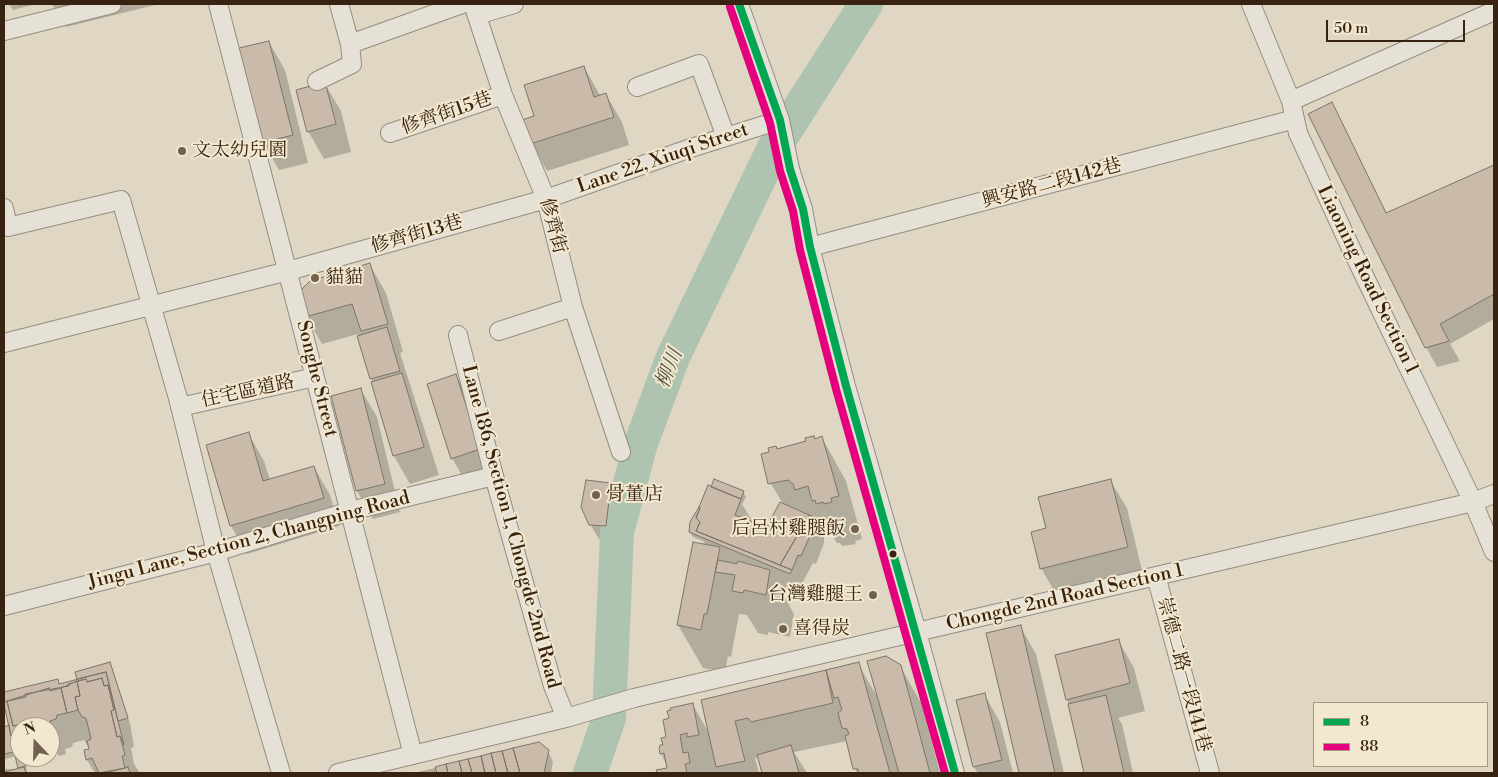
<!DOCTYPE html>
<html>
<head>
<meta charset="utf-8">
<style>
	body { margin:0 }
	#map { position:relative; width:1498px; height:777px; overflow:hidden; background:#dfd7c3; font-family:"Libre Bodoni",serif }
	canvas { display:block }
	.frame { position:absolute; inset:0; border:5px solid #382211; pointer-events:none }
	.legend { position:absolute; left:1313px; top:702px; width:175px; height:65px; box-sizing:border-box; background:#f2e8d0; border:1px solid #a89984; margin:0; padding:6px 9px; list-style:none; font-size:15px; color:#382211 }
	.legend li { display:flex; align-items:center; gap:10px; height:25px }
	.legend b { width:25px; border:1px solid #a89984 }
	.north { position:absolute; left:10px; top:717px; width:50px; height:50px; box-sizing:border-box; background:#f2e8d0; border:1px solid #a89984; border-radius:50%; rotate:339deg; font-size:14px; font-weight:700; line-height:20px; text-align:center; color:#382211 }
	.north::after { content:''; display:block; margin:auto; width:18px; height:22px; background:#72614f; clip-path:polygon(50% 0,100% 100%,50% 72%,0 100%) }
	.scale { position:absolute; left:1326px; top:20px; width:139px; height:22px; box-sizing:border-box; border:2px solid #382211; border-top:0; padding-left:6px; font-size:15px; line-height:18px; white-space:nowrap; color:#382211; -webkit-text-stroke:4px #f2e8d0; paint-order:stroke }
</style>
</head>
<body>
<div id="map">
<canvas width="1498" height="777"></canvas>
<div class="frame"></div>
<ul class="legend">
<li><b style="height:6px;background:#00a651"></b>8</li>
<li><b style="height:6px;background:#e5007d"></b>88</li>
</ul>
<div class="north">N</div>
<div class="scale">50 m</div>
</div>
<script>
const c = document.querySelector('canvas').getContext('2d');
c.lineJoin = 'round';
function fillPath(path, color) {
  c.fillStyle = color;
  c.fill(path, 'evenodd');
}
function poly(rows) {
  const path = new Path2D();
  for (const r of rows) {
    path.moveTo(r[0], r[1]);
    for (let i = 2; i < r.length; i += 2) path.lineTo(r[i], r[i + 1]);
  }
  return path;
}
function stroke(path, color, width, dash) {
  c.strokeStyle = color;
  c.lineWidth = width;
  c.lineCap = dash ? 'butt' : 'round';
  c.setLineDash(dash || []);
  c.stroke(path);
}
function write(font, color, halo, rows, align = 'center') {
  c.font = font + ' "Libre Bodoni","Noto Serif TC",serif';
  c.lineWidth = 4;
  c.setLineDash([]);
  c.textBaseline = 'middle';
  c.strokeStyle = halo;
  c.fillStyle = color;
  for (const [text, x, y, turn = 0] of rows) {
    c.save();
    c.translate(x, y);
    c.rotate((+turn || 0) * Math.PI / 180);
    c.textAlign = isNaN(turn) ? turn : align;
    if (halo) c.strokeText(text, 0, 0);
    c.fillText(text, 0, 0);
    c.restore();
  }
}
const shadow = poly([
	[9,4,36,4,13,10],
	[52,4,154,4,155,5,66,27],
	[269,42,285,70,308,163,279,170,263,142],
	[584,67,600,95,606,95,622,122,629,145,547,171,531,143,536,117],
	[325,84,341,111,351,152,324,159,308,131],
	[1332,104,1387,214,1494,167,1494,319,1450,344,1460,361,1437,367,1426,347],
	[370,265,386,293,403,352,400,353,439,475,410,484,394,456,358,334,322,344,306,316],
	[456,376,472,403,495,477,468,486,452,458],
	[361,390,377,417,400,512,373,519,357,491,333,397],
	[248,433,264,461,270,480,314,467,330,495,339,526,247,554,231,526,207,446],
	[822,438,846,481,862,539,855,541,856,544,842,546,840,543,837,543,829,530,824,531,824,543,816,564,813,563,797,593,778,585,794,614,790,637,768,632,768,635,758,633,747,615,739,614,731,657,728,656,725,672,703,668,678,625,706,545,703,541,693,537,690,532,743,492,746,497,742,504,754,524,766,529,784,505,771,484,763,454],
	[1110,480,1127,508,1143,575,1057,596,1041,568,1047,529],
	[610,484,619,500,614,540,599,539,590,524],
	[1020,626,1036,654,1064,773,1020,773,988,634],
	[1118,640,1134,668,1145,711,1118,718,1122,724,1133,773,1085,773,1067,699],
	[858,664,878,698,900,666,921,703,940,773,857,773,847,741,794,752,807,773,763,773,759,757,755,758,759,773,658,773,658,771,668,769,661,753,667,738,670,719,693,705,709,733,703,701],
	[112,668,130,723,134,747,131,748,134,764,140,773,95,773,87,760,90,750,84,740,73,743,72,747,65,749,66,754,59,756,56,751,50,752,50,727,20,727,20,757,35,757,35,759,26,761,27,773,4,773,4,769,20,769,17,756,5,759,4,757,4,728,8,727,11,731,4,693,57,680,60,685,68,683,70,686,80,682,76,673],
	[984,694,1000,722,1013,773,978,773,974,767,957,701],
	[539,743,548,751,553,762,551,773,414,773]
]);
const river = poly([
	[590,773,609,718,617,532,641,443,673,357,773,150,866,4]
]);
const building = poly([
	[269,41,293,135,262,143,239,48,269,41],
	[584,66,594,97,606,93,614,117,530,144,522,120,534,116,524,85,584,66],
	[325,82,336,124,307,132,296,90,325,82],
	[1332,102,1386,213,1494,165,1494,294,1440,324,1449,341,1425,348,1308,114,1332,102],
	[370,263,388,324,361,331,352,304,305,317,301,290,310,281,370,263],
	[387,327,400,371,370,379,357,336,387,327],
	[402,373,424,447,393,456,371,382,402,373],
	[456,374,480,449,451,459,427,384,456,374],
	[361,388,385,484,356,491,331,396,361,388],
	[249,432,263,481,314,466,324,498,230,526,206,445,249,432],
	[814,436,815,439,822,436,839,496,831,498,832,502,824,504,823,502,816,504,815,500,812,501,808,486,795,490,793,484,788,480,768,484,761,454,769,452,768,448,776,446,777,449,806,441,805,438,814,436],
	[714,479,744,491,741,499,711,487,714,479],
	[1111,479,1128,547,1040,569,1031,532,1046,528,1038,497,1111,479],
	[586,480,611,483,606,526,589,525,581,507,586,480],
	[708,485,741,499,735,515,766,528,780,502,809,515,800,537,797,536,780,565,696,531,700,522,696,518,700,508,699,507,708,485],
	[699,507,700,508,696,518,700,522,696,531,792,570,790,574,689,532,690,522,699,507],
	[809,515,818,518,801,556,798,555,792,570,780,565,797,536,800,537,809,515],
	[818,518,822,520,814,538,810,536,818,518],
	[693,542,720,547,707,614,704,614,701,630,677,625,693,542],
	[718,560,737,564,738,561,770,570,766,595,744,590,743,593,732,591,735,575,715,572,718,560],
	[1021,625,1055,773,1019,773,986,633,1021,625],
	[1119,639,1130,683,1066,700,1055,655,1119,639],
	[886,656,901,665,930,773,899,773,867,661,886,656],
	[110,662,128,718,118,721,106,672,77,679,75,672,110,662],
	[859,662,890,773,858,773,858,769,853,769,845,736,849,734,847,729,842,728,838,713,842,710,838,697,834,698,826,670,859,662],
	[826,670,833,703,751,722,748,718,735,721,745,761,716,767,701,700,826,670],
	[106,672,124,745,120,736,117,737,111,711,114,710,108,685,104,686,102,678,87,682,86,679,68,684,69,686,25,694,26,697,4,702,4,692,58,679,59,684,106,672],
	[102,678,104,686,108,685,114,710,111,711,117,737,120,736,125,755,122,756,125,768,99,773,92,758,86,760,84,750,89,749,87,741,91,739,86,718,82,717,78,710,75,697,80,696,77,681,86,679,87,682,102,678],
	[77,681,80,696,75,697,78,710,67,713,61,688,77,681],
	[49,688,50,691,61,688,67,713,57,715,56,719,50,721,51,727,41,727,40,723,33,725,31,722,13,726,7,701,49,688],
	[985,693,1002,760,973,767,956,700,985,693],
	[1106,695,1124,773,1084,773,1068,704,1106,695],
	[7,701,13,726,31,722,33,725,40,723,41,727,20,727,20,734,11,736,4,705,4,702,7,701],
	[693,703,699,735,687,737,687,733,680,735,683,753,688,752,690,763,685,764,687,773,657,773,656,770,667,768,664,753,660,754,659,749,660,745,663,745,661,738,666,737,663,720,669,718,667,711,671,710,670,708,693,703],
	[9,725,11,736,20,734,20,757,24,757,26,766,18,768,14,752,4,754,4,727,9,725],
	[539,742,549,750,544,773,520,773,513,748,539,742],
	[791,745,799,773,762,773,757,755,791,745],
	[513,748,520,773,508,773,502,751,513,748],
	[502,751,508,773,496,773,491,753,502,751],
	[491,753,496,773,485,773,481,756,491,753],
	[481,756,485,773,472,773,468,759,481,756],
	[468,759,472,773,462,773,459,761,468,759],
	[459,761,462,773,448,773,446,764,459,761],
	[446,764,448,773,437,773,435,767,446,764],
	[24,767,26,773,4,773,4,772,24,767],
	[128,767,130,773,104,773,125,768,128,767]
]);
const minor = poly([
	[218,4,413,755],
	[473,4,503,95,546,199,573,307,621,452],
	[739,4,780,120,790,169,803,209,810,247,846,386,917,632,955,773],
	[1251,4,1291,101,1298,133,1349,244,1473,502,1494,552],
	[477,15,514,4],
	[4,31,112,4],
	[350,44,462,4],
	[317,81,352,64,350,44,339,4],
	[637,87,699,64,726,137],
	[1291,101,1494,11],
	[390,133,503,95],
	[4,208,8,227],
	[4,225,8,227,121,200,178,398,216,552,281,773],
	[810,247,1295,119],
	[499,331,573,307],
	[458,335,494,476,553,686,566,718],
	[4,343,288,271,546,199,691,148,780,120],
	[180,407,315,377],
	[1156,576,1210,773],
	[4,606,216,552,350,511,494,476],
	[338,773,566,718,634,698,1473,502,1494,494]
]);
const bus1 = poly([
	[739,4,780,120,790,169,803,209,810,247,846,386,955,773]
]);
const bus2 = poly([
	[730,7,770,123,780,171,793,211,800,250,836,389,945,773]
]);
const markers = [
	[182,151,5,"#72614f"],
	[315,278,5,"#72614f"],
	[596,495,5,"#72614f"],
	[855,529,5,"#72614f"],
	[893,554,4.5,"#382211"],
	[873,595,5,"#72614f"],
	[783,629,5,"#72614f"]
];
const streetNames = [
	["修齊街15巷",447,114,-19],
	["Lane 22, Xiuqi Street",663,159,-19],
	["興安路二段142巷",1052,184,-15],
	["修齊街",552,226,75],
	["修齊街13巷",417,235,-16],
	["Liaoning Road Section 1",1367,280,64],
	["Songhe Street",316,379,76],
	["住宅區道路",248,392,-12],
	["Lane 186, Section 1, Chongde 2nd Road",510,527,75],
	["Jingu Lane, Section 2, Changping Road",249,541,-15],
	["Chongde 2nd Road Section 1",1065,598,-13],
	["崇德二路一段141巷",1183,675,75]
];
const poiNames = [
	["文太幼兒園",192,151],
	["貓貓",325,278],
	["骨董店",606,495],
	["后呂村雞腿飯",845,529,"right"],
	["台灣雞腿王",863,595,"right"],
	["喜得炭",793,629]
];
const waterNames = [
	["柳川",670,369,-68]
];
fillPath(shadow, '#0003');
stroke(river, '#aec4b0', 34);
fillPath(building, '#cabaa9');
stroke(building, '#7c7568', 1);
stroke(minor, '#948d7f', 20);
stroke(minor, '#e6e1d7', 18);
stroke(bus1, '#00a651', 8);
stroke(bus2, '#e5007d', 8);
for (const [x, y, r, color] of markers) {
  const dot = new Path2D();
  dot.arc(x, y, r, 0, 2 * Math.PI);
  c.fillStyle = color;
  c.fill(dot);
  stroke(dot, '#f2e8d0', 2);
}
write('19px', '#382211', '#f2e8d0', streetNames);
write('19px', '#382211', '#f2e8d0', poiNames, 'left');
write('italic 20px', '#55503e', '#f2e8d0', waterNames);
</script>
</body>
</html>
